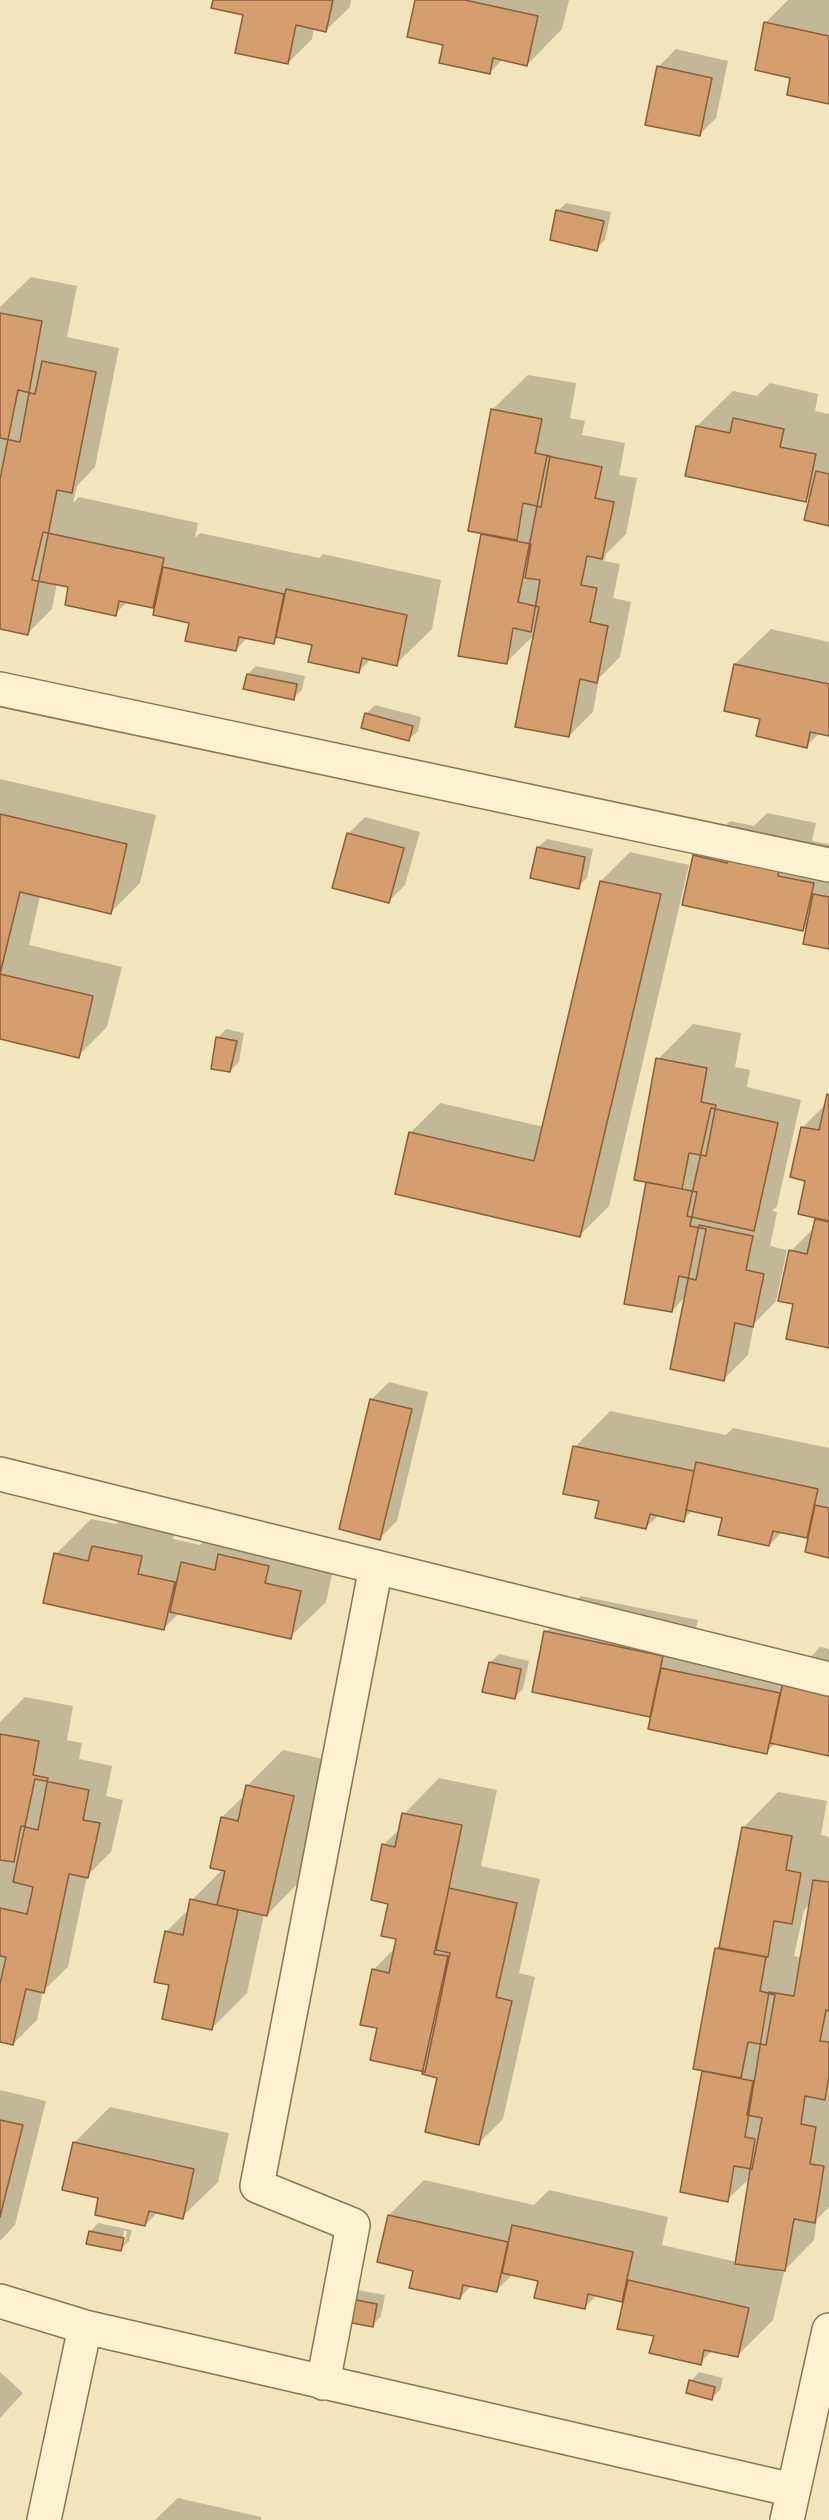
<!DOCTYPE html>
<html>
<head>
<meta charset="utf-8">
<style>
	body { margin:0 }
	canvas { display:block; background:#f2e5bc }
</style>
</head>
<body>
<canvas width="829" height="2520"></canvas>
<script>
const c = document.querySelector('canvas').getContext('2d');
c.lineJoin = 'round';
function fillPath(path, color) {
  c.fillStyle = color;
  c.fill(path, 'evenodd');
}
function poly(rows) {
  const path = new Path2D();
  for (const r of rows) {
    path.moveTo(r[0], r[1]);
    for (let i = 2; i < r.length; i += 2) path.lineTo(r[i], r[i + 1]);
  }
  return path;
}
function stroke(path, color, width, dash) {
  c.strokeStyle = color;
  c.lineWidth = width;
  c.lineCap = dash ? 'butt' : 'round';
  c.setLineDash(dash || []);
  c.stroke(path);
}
const shadow = poly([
	[214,0,351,0,350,7,326,30,314,28,312,39,288,63,245,14],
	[416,0,569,0,562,29,527,65,503,59,490,72,444,44],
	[788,0,829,0,829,102,792,77,766,22],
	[676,49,728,61,716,118,699,135,659,66],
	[566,203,611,212,605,240,596,249,558,211],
	[31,277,77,286,67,337,119,348,95,467,77,486,73,503,79,497,198,523,195,538,200,533,319,558,323,554,441,580,432,629,396,664,371,659,359,671,313,644,279,636,273,642,248,637,236,650,158,601,153,606,128,601,115,614,70,586,57,583,52,609,28,633,0,627,0,307],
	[528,375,576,383,570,418,585,421,582,435,625,443,619,475,637,478,626,534,606,554,604,561,620,564,613,598,631,602,620,657,599,678,593,712,569,736,535,634,506,663,460,655,483,532,492,410],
	[770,383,818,394,815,411,829,414,829,524,812,494,806,500,697,426,733,391,757,396],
	[771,629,829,642,829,735,820,733,806,746,762,718,735,664],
	[256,666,305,676,302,690,293,698,248,674],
	[375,705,421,717,418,731,409,739,366,714],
	[0,779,156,815,140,883,111,912,40,896,29,945,122,967,107,1027,78,1056,0,1037],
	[767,813,816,823,812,841,829,844,829,948,808,925,803,930,694,856,730,821,754,826],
	[365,817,420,832,405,885,388,902,348,834],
	[547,839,593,849,587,878,578,887,538,847],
	[630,852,689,865,609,1206,580,1235,397,1193,411,1132,440,1103,544,1127,601,881],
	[693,1024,741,1033,735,1067,750,1070,747,1087,801,1100,777,1206,772,1211,777,1212,770,1246,787,1250,776,1301,754,1324,748,1355,724,1379,686,1296,672,1311,648,1181,658,1059],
	[226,1029,244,1033,239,1062,230,1071,218,1038],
	[829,1094,829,1347,795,1303,791,1251,815,1227,817,1217,807,1180,792,1176,803,1127,826,1104],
	[389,1382,428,1392,397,1521,380,1538,372,1399],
	[610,1411,726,1435,733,1428,829,1448,829,1556,809,1537,782,1532,769,1545,724,1517,693,1510,683,1520,659,1515,646,1527,601,1500,575,1447],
	[128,1511,177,1521,173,1539,200,1545,218,1527,242,1533,255,1520,304,1531,300,1548,336,1556,326,1602,290,1637,179,1613,164,1628,56,1554,91,1519,116,1524],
	[581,1596,698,1620,695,1632,811,1657,820,1647,829,1649,829,1754,776,1743,766,1752,653,1716,533,1691,546,1632],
	[499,1654,529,1661,523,1689,515,1697,490,1663],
	[25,1697,73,1706,67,1740,82,1743,79,1759,112,1766,106,1796,123,1800,111,1852,87,1876,68,1967,43,1991,37,2020,13,2044,0,2041,0,1722],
	[283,1750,328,1760,302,1879,267,1915,264,1914,247,1993,211,2029,171,1984,166,1932,190,1908,192,1900,223,1869,222,1817,246,1794,247,1786],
	[439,1778,497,1790,481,1866,540,1879,519,1973,535,1977,503,2119,479,2143,439,2077,424,2072,379,2027,373,1970,396,1947,398,1938,389,1902,383,1845,401,1828,404,1814],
	[778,1792,827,1801,821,1835,829,1837,829,2207,817,2219,814,2240,785,2270,777,2268,776,2271,784,2272,773,2320,737,2356,713,2350,700,2363,655,2335,625,2301,597,2295,584,2308,540,2280,513,2274,497,2290,472,2285,460,2298,414,2269,389,2215,424,2180,534,2205,549,2190,668,2217,662,2245,737,2262,751,2177,727,2200,682,2191,703,2070,716,1949,722,1943,743,1828],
	[811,1903,802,1958,794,1956,804,1910],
	[0,2090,46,2101,15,2225,0,2241],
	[110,2107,229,2133,218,2182,182,2217,158,2212,145,2225,100,2197,74,2143],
	[98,2223,132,2230,129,2241,121,2249,90,2232],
	[124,2231,127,2231,125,2242,122,2242],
	[340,2287,385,2295,381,2316,373,2325],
	[0,2372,23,2393,0,2418],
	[699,2372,723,2378,720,2390,712,2398,691,2381],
	[178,2498,261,2517,261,2520,155,2520]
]);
const building = poly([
	[213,0,333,0,326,32,296,25,288,64,235,53,243,15,211,8,213,0],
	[415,0,465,0,538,16,527,66,493,58,490,74,439,63,443,45,407,37,415,0],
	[764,22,829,36,829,104,787,95,790,78,755,70,764,22],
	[657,66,712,78,700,136,645,125,657,66],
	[556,210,604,221,597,251,550,240,556,210],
	[0,313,42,321,20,442,0,438,0,313],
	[42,361,96,372,72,493,57,490,28,635,0,629,0,479,18,390,35,394,42,361],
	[491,409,542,419,535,453,550,456,541,507,523,503,517,540,468,531,491,409],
	[733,418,784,429,780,447,816,454,806,502,685,476,696,426,730,433,733,418],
	[547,456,602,467,595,498,614,502,602,559,587,556,581,585,597,588,590,622,608,626,597,683,580,679,569,737,515,727,539,607,518,602,547,456],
	[816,471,829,474,829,526,804,520,816,471],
	[43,532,164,558,153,608,119,601,116,616,65,605,68,587,32,580,43,532],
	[481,534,531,544,525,578,540,580,531,632,513,628,507,664,458,656,481,534],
	[163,567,284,594,274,644,239,637,236,651,185,641,189,623,153,615,163,567],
	[286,589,407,615,397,666,362,658,359,673,308,662,312,645,276,637,286,589],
	[734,664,829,684,829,736,810,732,807,748,756,736,760,719,724,711,734,664],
	[247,674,297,684,294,700,243,689,247,674],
	[365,713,413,726,409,741,361,728,365,713],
	[0,814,127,844,111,914,20,892,0,974,93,996,79,1058,0,1039,0,814],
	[347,833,404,848,389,903,332,888,347,833],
	[537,847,585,857,579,889,530,878,537,847],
	[730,847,781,859,778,876,814,883,803,931,682,905,693,855,727,863,730,847],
	[600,881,661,894,580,1237,395,1194,409,1132,534,1161,600,881],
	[813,894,829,897,829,949,803,944,813,894],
	[216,1037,237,1041,230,1072,211,1069,216,1037],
	[656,1058,707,1068,701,1102,716,1105,706,1156,689,1153,682,1189,634,1180,656,1058],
	[827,1094,829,1095,829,1221,798,1214,805,1181,790,1177,801,1127,819,1130,827,1094],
	[711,1108,778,1123,754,1231,687,1216,711,1108],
	[646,1182,697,1192,690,1226,706,1229,696,1280,679,1276,672,1312,624,1304,646,1182],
	[815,1219,829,1222,829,1348,786,1339,793,1304,778,1301,789,1250,807,1254,815,1219],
	[699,1225,753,1236,746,1270,764,1274,753,1327,735,1323,724,1381,670,1369,699,1225],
	[370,1399,412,1409,380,1540,339,1529,370,1399],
	[573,1446,694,1471,684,1522,650,1514,646,1529,595,1518,599,1501,563,1494,573,1446],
	[696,1462,818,1489,807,1538,773,1531,769,1546,718,1535,722,1518,686,1510,696,1462],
	[815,1505,829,1508,829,1558,805,1552,815,1505],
	[92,1546,142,1556,138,1574,175,1582,164,1630,43,1603,54,1553,88,1561,92,1546],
	[218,1554,269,1566,265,1583,301,1591,291,1639,170,1612,181,1562,215,1570,218,1554],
	[544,1631,663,1656,650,1717,532,1692,544,1631],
	[489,1662,521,1669,515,1699,482,1692,489,1662],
	[661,1668,780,1693,767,1754,648,1729,661,1668],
	[783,1682,829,1692,829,1756,770,1743,783,1682],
	[0,1734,39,1741,33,1775,48,1778,38,1830,21,1826,14,1862,0,1860,0,1734],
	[35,1779,89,1790,83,1820,100,1823,88,1878,69,1874,44,1993,26,1989,13,2045,0,2042,0,1984,6,1957,0,1956,0,1908,27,1914,33,1887,13,1882,35,1779],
	[246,1785,294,1796,267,1916,217,1905,225,1871,210,1868,221,1817,238,1821,246,1785],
	[402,1813,462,1825,436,1950,450,1953,425,2072,370,2060,377,2028,360,2025,372,1969,389,1973,396,1939,381,1936,388,1904,371,1900,382,1844,395,1847,402,1813],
	[742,1827,792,1836,786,1870,801,1873,792,1924,774,1921,768,1957,719,1948,742,1827],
	[813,1880,829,1882,829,2011,826,2010,820,2041,829,2042,829,2076,825,2100,805,2096,801,2124,816,2127,810,2164,824,2166,815,2223,794,2219,785,2271,735,2264,755,2139,745,2137,769,1992,794,1996,813,1880],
	[449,1888,517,1903,496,1997,512,2001,479,2145,425,2132,437,2078,422,2074,448,1956,434,1954,449,1888],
	[190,1899,238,1910,212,2030,162,2019,169,1985,154,1982,165,1931,183,1935,190,1899],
	[715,1948,766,1957,760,1991,775,1995,766,2045,748,2042,741,2078,693,2069,715,1948],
	[702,2071,753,2081,747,2115,762,2118,752,2169,734,2166,728,2202,680,2192,702,2071],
	[0,2120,23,2125,0,2217,0,2120],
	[73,2142,194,2169,183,2219,149,2211,145,2226,95,2215,98,2198,62,2190,73,2142],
	[388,2215,508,2242,497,2292,463,2285,460,2299,409,2288,413,2271,377,2262,388,2215],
	[512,2225,633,2252,622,2302,588,2294,585,2309,534,2298,538,2281,502,2273,512,2225],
	[89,2231,124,2238,121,2251,86,2244,89,2231],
	[628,2280,749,2308,738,2357,704,2350,701,2365,649,2353,654,2336,617,2329,628,2280],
	[330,2295,377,2304,373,2327,326,2318,330,2295],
	[689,2380,715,2387,712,2400,686,2393,689,2380]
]);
const street = poly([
	[0,689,829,865],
	[0,1474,829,1679],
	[0,2301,85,2327,793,2490],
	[323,2383,353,2225,257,2186,376,1567],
	[44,2520,85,2327],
	[787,2520,829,2330]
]);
fillPath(shadow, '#0003');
fillPath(building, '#d49e6e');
stroke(building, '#8c5e38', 1.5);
stroke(street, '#8b7454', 36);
stroke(street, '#fcf1d0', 33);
</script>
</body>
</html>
